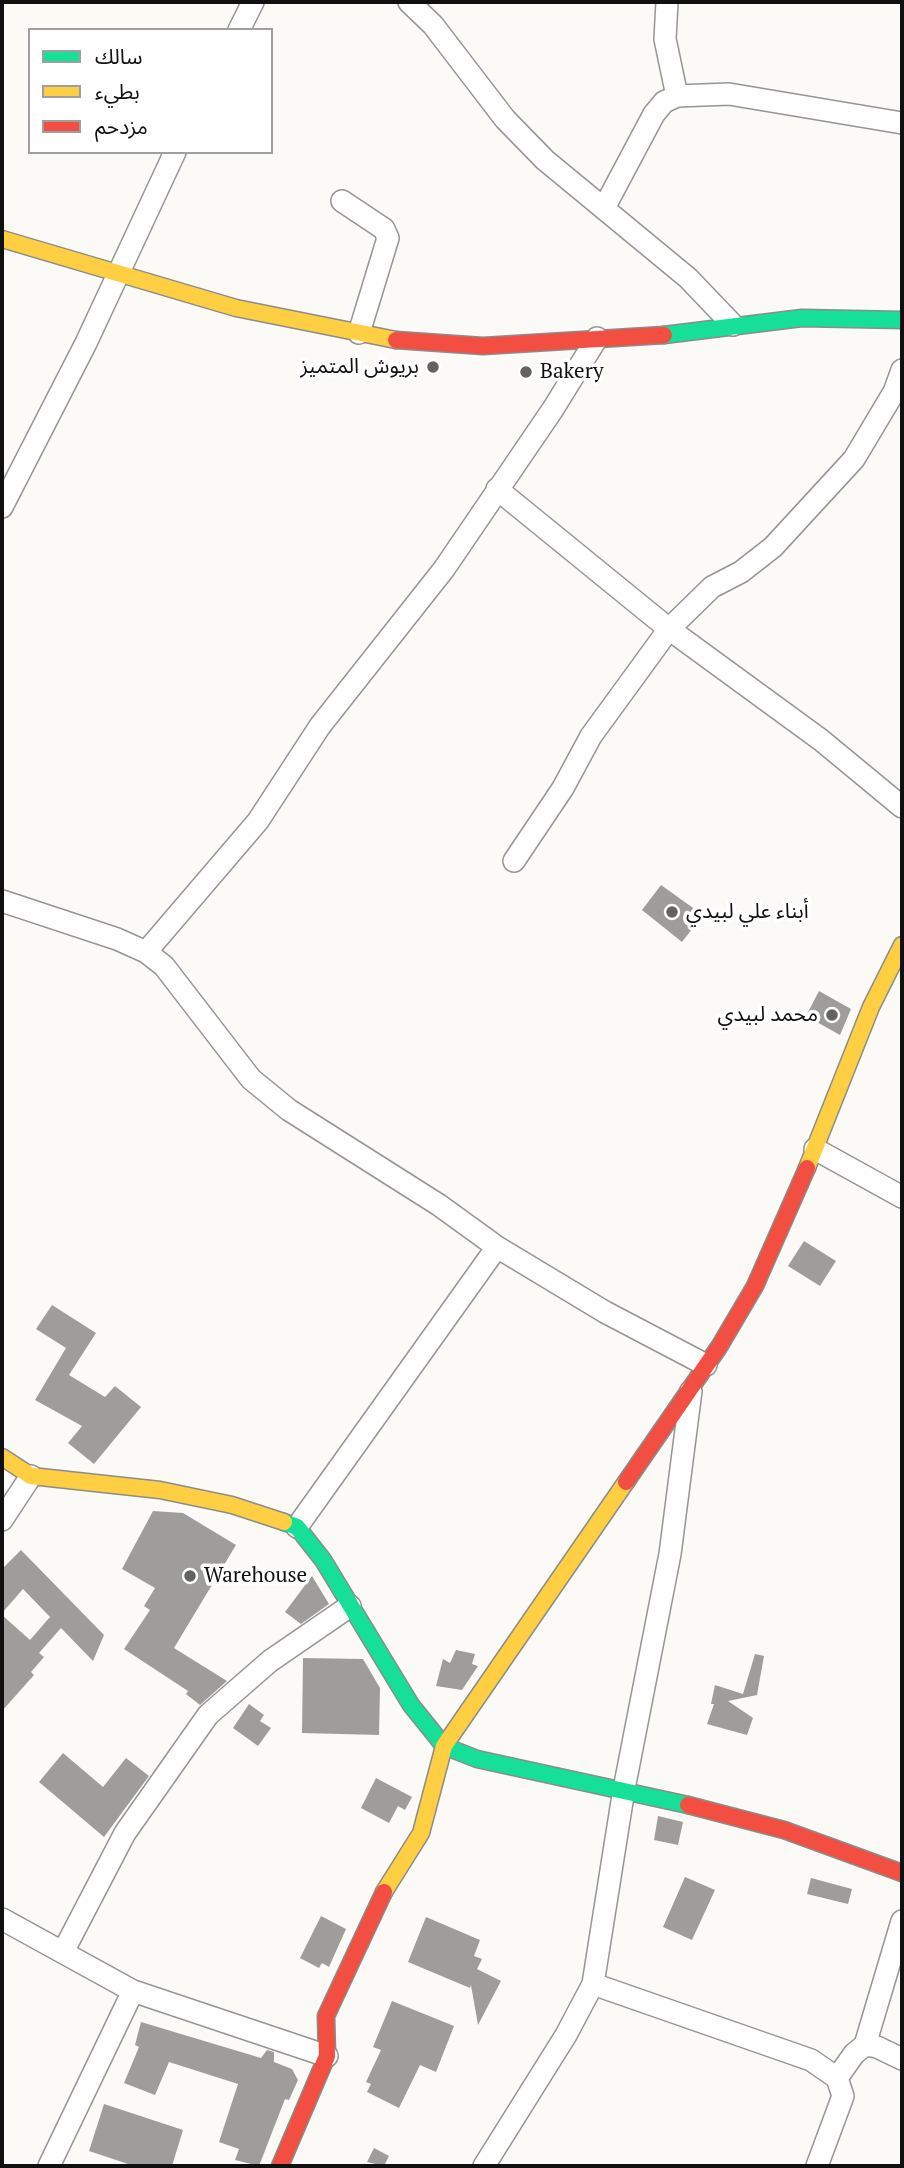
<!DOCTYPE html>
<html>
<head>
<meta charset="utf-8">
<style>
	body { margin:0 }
	#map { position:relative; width:904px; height:2168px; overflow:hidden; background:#fbfaf6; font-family:"PT Serif","Noto Sans Arabic",serif }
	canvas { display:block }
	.frame { position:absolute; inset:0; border:4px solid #101010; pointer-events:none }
	.legend { position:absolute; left:28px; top:28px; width:245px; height:126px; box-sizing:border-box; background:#fff; border:2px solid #9f9f9f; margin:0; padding:9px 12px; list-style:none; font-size:21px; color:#101010 }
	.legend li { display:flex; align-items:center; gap:14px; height:35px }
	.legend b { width:35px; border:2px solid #9f9f9f }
</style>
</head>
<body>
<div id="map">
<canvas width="904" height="2168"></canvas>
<div class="frame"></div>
<ul class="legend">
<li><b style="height:9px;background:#16e098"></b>سالك</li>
<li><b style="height:9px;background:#ffcf43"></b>بطيء</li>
<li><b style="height:9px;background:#f24e42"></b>مزدحم</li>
</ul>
</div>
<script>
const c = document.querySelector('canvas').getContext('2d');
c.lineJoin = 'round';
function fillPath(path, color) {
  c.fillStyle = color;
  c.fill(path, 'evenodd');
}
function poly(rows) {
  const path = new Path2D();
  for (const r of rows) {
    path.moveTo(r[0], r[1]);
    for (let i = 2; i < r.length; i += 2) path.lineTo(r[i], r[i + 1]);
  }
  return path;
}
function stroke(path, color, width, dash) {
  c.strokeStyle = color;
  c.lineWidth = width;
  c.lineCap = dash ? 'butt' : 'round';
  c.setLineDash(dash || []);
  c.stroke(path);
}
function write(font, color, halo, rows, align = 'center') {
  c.font = font + ' "PT Serif","Noto Sans Arabic",serif';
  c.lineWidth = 7;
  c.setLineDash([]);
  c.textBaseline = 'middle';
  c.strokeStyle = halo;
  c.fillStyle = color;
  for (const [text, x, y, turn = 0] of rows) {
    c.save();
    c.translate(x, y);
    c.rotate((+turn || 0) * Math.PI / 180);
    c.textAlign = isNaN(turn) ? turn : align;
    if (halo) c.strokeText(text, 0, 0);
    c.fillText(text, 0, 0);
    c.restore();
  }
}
const building = poly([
	[661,885,703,915,682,942,642,910],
	[819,991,851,1009,840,1035,806,1016],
	[804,1241,836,1261,820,1286,788,1266],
	[52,1305,96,1333,69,1375,105,1397,115,1386,141,1407,94,1464,68,1443,82,1426,35,1400,66,1348,36,1329],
	[153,1511,183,1513,236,1545,174,1648,227,1681,200,1705,186,1694,188,1691,124,1649,150,1610,144,1606,155,1588,122,1569],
	[21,1550,104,1635,93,1661,61,1628,39,1653,44,1657,31,1672,34,1675,2,1711,2,1615,30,1640,50,1617,23,1589,2,1613,2,1569],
	[312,1576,329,1604,301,1624,285,1612],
	[456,1650,475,1654,472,1664,478,1666,462,1690,436,1686,443,1659,450,1663],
	[755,1654,764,1656,757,1695,728,1701,753,1718,747,1735,707,1724,714,1704,711,1704,715,1685,743,1694],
	[303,1658,363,1659,380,1688,379,1735,302,1733],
	[249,1704,264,1715,260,1721,271,1728,258,1746,233,1728],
	[63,1753,103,1787,126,1758,149,1776,104,1837,39,1782],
	[376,1778,412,1797,405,1810,398,1806,389,1823,361,1808],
	[658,1816,683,1822,678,1845,654,1840],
	[685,1877,715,1890,692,1940,663,1927],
	[811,1878,852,1889,848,1904,807,1894],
	[321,1916,346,1929,329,1967,322,1963,319,1968,300,1958],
	[426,1917,480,1940,474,1956,482,1959,477,1969,501,1981,478,2025,471,1985,470,1988,408,1962],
	[392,2001,454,2026,436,2072,420,2065,399,2108,367,2092,371,2084,366,2082,381,2050,373,2047],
	[141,2022,261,2058,267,2050,274,2052,274,2062,292,2069,298,2080,289,2100,285,2099,259,2166,235,2160,239,2149,219,2142,238,2084,169,2062,155,2095,124,2083,139,2047,135,2045],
	[104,2104,183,2130,172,2166,134,2166,89,2151],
	[374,2148,389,2156,384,2166,367,2162]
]);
const street = poly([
	[409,2,433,25,505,119,545,160,688,278,733,325],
	[667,2,665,39,677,96],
	[239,30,253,2],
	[342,201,384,229,388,238,359,333],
	[604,208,654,114,664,102,677,96,729,94,902,123],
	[497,489,669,629,821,740,902,807],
	[2,507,86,343,175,152],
	[514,861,563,788,591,736,669,629,712,587,741,572,773,547,854,459,894,392,902,370],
	[2,901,117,939,146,952,164,966,251,1079,289,1110,439,1205,497,1247,605,1312,706,1365],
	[146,952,258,821,320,726,444,569,553,409,597,338],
	[815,1149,902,1197],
	[2,1520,31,1476],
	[297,1527,497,1247],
	[2,1919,133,1991,327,2056],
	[63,1952,125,1833,208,1715,270,1661,350,1606],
	[593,1984,811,2060,837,2078,843,2096,817,2166],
	[865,2045,902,1921],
	[837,2078,854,2054,865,2045,877,2047,902,2059],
	[49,2166,133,1991],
	[484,2166,566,2035,593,1984,624,1789,670,1554,691,1391]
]);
const fast = poly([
	[664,335,802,318,902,320],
	[284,1522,297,1527,323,1560,411,1705,444,1746,477,1759,688,1805]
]);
const slow = poly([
	[2,239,236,308,396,340],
	[807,1168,871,1007,902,945],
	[2,1457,31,1476,160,1490,232,1505,284,1522],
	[384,1892,421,1833,444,1746,626,1482]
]);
const jam = poly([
	[396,340,483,346,664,335],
	[626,1482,719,1347,755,1286,807,1168],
	[688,1805,784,1830,902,1873],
	[280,2166,327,2056,326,2016,384,1892]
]);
const markers = [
	[433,367,7,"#626260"],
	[526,372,7,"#626260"],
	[672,912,7,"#626260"],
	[832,1015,7,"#626260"],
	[190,1576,7,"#626260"]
];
const poiNames = [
	["بريوش المتميز",419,367,"right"],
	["Bakery",540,372],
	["أبناء علي لبيدي",686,912],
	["محمد لبيدي",818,1015,"right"],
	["Warehouse",204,1576]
];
fillPath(building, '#9f9d9b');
stroke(street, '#969594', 24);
stroke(fast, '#8c8c8a', 19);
stroke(slow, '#8c8c8a', 19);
stroke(jam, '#8c8c8a', 19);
stroke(street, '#fefefe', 21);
stroke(fast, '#16e098', 16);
stroke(slow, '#ffcf43', 16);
stroke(jam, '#f24e42', 16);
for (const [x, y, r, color] of markers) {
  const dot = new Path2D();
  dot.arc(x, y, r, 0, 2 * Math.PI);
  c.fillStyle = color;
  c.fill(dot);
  stroke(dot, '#fff', 2.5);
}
write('21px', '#101010', '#fff', poiNames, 'left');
</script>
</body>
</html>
